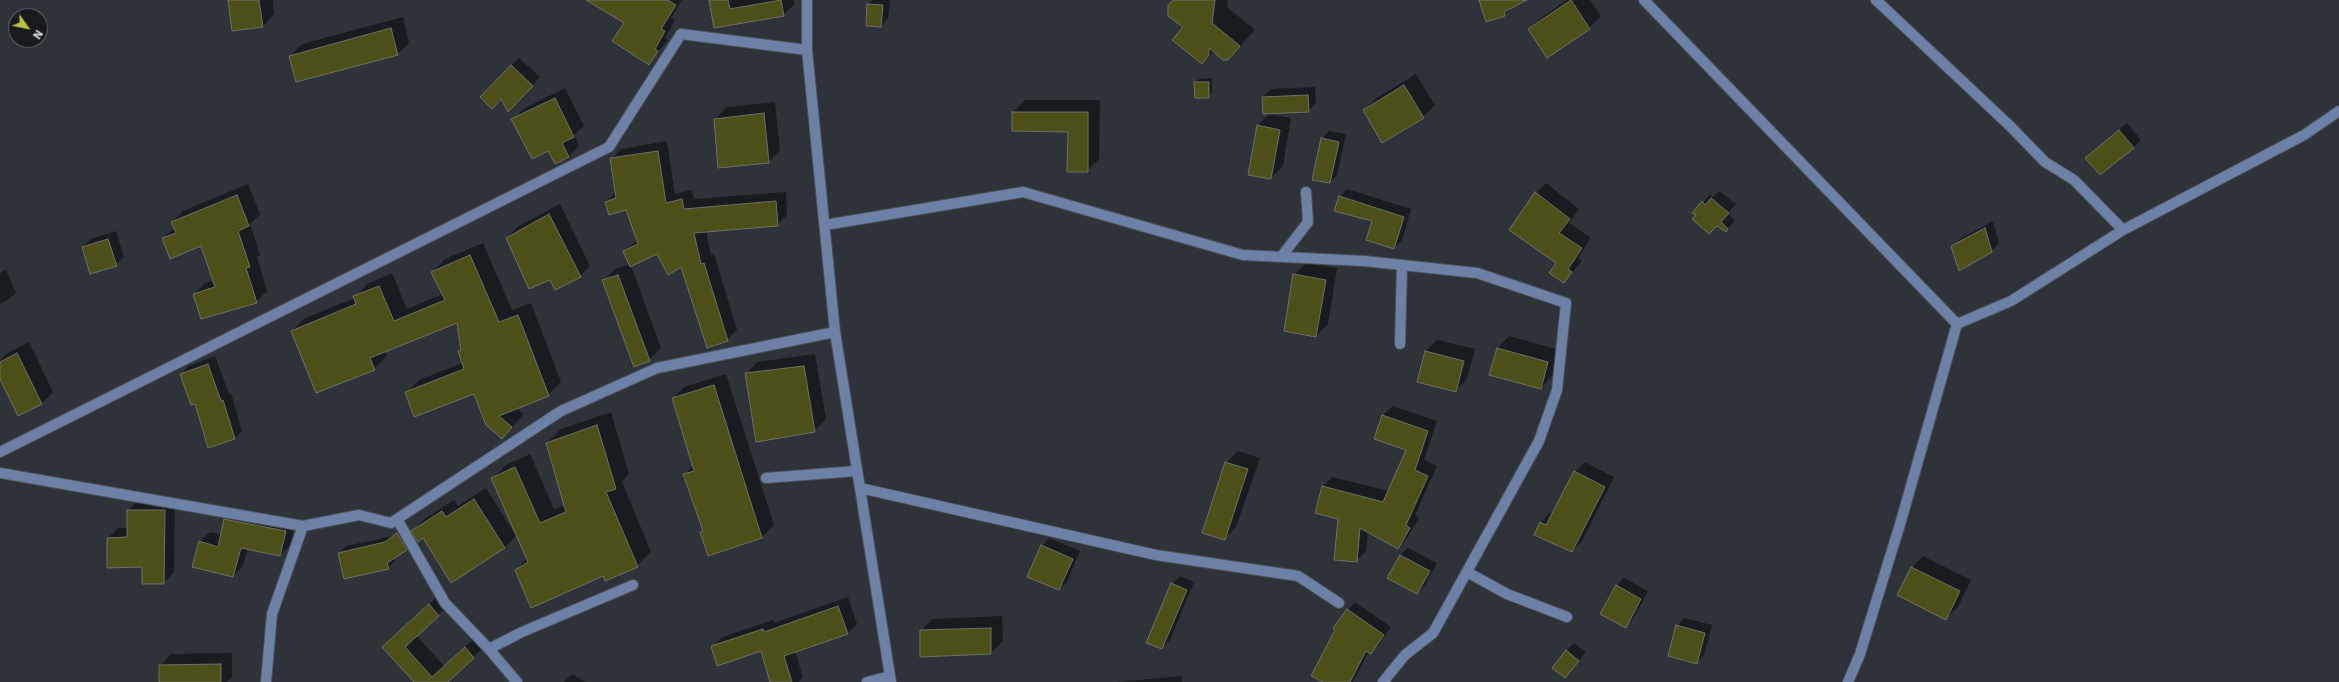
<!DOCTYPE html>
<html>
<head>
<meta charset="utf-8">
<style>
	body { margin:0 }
	#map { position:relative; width:2339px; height:682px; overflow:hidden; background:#2e333a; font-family:"Work Sans",sans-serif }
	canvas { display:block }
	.north { position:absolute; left:8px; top:8px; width:40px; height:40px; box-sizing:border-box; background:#181a1e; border:1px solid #64666b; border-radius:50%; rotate:123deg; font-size:11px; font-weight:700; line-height:16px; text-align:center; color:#d6d9de }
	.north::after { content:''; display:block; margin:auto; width:14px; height:18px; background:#bbc045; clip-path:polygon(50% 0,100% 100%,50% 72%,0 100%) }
</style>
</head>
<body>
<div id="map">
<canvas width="2339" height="682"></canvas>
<div class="north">N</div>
</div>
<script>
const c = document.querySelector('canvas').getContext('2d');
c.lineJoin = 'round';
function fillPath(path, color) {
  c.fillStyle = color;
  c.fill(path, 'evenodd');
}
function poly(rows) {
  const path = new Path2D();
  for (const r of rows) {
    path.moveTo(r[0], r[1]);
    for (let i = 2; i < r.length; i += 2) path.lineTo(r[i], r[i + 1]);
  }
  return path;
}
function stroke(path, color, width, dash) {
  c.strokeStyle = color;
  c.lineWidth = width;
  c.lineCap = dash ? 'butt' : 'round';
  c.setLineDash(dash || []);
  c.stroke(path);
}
const shadow = poly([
	[229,0,273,0,274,14,263,26],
	[588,0,682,0,671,18,675,20,665,38,668,40,648,63,626,22],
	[713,0,793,0,794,5,783,15,715,27],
	[873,0,890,0,888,18,881,26,868,4],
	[1174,0,1228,0,1227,7,1255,30,1228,59,1214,51,1202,63],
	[1480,0,1525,0,1514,5,1504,15],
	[1567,0,1590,0,1601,16,1589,28,1529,29,1541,18],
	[403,17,409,43,398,54,290,56,302,44],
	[519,58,540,77,515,103,511,65],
	[1416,74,1435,105,1423,117,1364,110,1375,99],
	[1212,78,1212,93,1209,97,1195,82,1199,79],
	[1315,87,1316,103,1308,111,1263,97,1271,89],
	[565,88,584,126,574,135,579,146,569,156,555,163,549,150,513,120,523,109],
	[1025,100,1100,100,1099,159,1087,171,1069,131,1013,130,1013,112],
	[775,102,780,150,768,162,715,119,727,107],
	[1269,114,1291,118,1283,166,1271,178,1257,126],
	[2127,123,2141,140,2133,148,2086,158],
	[1329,131,1346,134,1337,175,1330,182,1322,139],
	[667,141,675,194,692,190,694,199,786,192,787,215,777,225,706,231,711,255,714,254,737,330,727,340,682,266,658,253,631,266,661,348,649,360,603,281,615,269,630,264,624,251,638,240,627,208,606,202,616,192,611,159,621,149],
	[1546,183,1579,209,1569,223,1591,238,1578,258,1582,261,1564,282,1557,263,1510,230,1536,193],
	[248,184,260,214,250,224,260,255,257,257,267,291,256,302,194,294,205,283,214,281,201,245,163,238,175,227,172,222,183,211],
	[1347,189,1411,209,1402,240,1394,248,1373,221,1339,197],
	[1719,191,1736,204,1728,213,1735,221,1726,231,1698,215,1703,202,1710,195,1713,197],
	[560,204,590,266,580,276,550,278,507,238,517,227],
	[1993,221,1999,243,1991,251,1952,247,1960,239],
	[116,231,124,257,116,265,83,247,91,239],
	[483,243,512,310,531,303,561,382,548,395,517,408,524,414,502,438,474,392,406,393,419,380,463,363,459,351,462,348,457,322,385,351,387,356,374,369,292,331,305,318,355,298,367,284,392,273,407,309,443,294,432,272,445,259],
	[1306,263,1337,268,1328,324,1316,336,1294,275],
	[6,270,16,293,8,300,0,304,0,273],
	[1509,336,1559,350,1552,376,1541,388,1490,375,1498,348],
	[1437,340,1475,349,1467,379,1455,391,1426,351],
	[29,342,53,392,41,404,0,376,0,360,6,354],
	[815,354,826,419,814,431,746,374,757,362],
	[215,356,229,394,231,393,242,431,234,439,195,402,181,374,189,366],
	[726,374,774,525,762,537,709,555,701,532,703,529,684,475,693,466,673,398,684,387],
	[1393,406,1437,421,1424,460,1437,466,1415,515,1419,518,1407,538,1398,548,1368,531,1366,551,1356,561,1339,518,1323,486,1332,477,1389,491,1407,449,1375,438,1383,415],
	[611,412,629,474,622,482,651,552,637,566,603,575,516,570,527,558,492,479,506,465,530,454,554,509,565,505,547,443,561,429],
	[1238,451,1260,458,1236,527,1224,539,1226,463],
	[1585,462,1614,477,1582,541,1572,551,1541,522,1550,512,1553,514,1575,472],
	[486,488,516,536,504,548,423,537,413,531,424,519,454,500,458,506],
	[139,500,175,500,174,572,164,583,108,538,118,528,128,528,128,510],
	[235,509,295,522,290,545,280,555,248,548,243,566,233,576,199,542,210,532,222,535,225,519],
	[405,527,413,542,394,557,395,561,388,568,339,554,346,546,393,536],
	[1049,538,1080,551,1067,582,1059,589,1042,546],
	[1408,548,1437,563,1425,585,1417,593,1400,555],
	[1923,556,1971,580,1958,607,1946,618,1912,568],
	[1180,576,1194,582,1170,640,1162,648,1172,584],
	[1624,578,1648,591,1633,619,1625,627,1616,586],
	[441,593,450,604,416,635,444,666,477,636,485,646,447,682,415,682,383,647],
	[848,597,857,624,847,634,795,651,803,677,798,682,771,682,762,650,712,647,722,637,773,620,774,623],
	[1355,602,1391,627,1379,645,1371,653,1369,651,1353,682,1325,682,1348,610],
	[1002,616,1003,641,991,653,921,656,921,631,932,619],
	[1684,618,1712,625,1704,655,1696,663,1677,626],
	[1574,643,1586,652,1565,677,1566,651],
	[232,653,232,677,227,682,160,682,160,666,171,654],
	[572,674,585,682,564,682],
	[1182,676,1182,682,1117,682]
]);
const building = poly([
	[228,0,259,0,263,27,232,31,228,0],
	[586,0,668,0,676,5,661,29,665,31,655,49,658,51,649,65,612,41,624,23,586,0],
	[709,0,728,0,730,9,781,0,784,16,714,28,709,0],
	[1173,0,1215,0,1212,23,1240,46,1228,60,1223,60,1209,48,1209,55,1202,64,1172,40,1183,27,1168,16,1168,5,1173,0],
	[1479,0,1527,0,1504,12,1505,16,1486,22,1479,0],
	[1571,0,1590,29,1547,58,1528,29,1571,0],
	[867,4,883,5,881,27,866,26,867,4],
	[391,28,398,55,296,82,289,56,391,28],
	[511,65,533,86,508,112,501,99,492,109,480,97,511,65],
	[1194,82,1209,82,1209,98,1195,98,1194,82],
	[1404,85,1424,118,1382,143,1363,110,1404,85],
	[1308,95,1309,112,1263,114,1262,97,1308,95],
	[555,98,574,137,562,143,569,157,555,164,548,151,532,159,511,119,555,98],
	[1012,112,1088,112,1088,172,1067,172,1068,132,1012,131,1012,112],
	[764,113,769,163,718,168,714,119,764,113],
	[1257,125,1280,130,1271,179,1248,175,1257,125],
	[2119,130,2134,148,2100,175,2085,158,2119,130],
	[1321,138,1339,142,1330,183,1312,180,1321,138],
	[658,151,666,203,682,199,684,209,776,201,778,226,694,233,701,264,704,263,728,341,707,348,681,267,668,275,657,254,630,267,623,251,638,244,626,210,609,215,605,202,616,198,610,158,658,151],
	[1535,192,1570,219,1559,233,1582,248,1568,269,1572,272,1564,283,1549,273,1556,263,1509,230,1535,192],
	[237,195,249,226,238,231,250,267,246,268,257,303,201,319,193,294,215,287,201,246,170,259,162,238,176,233,171,222,237,195],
	[1339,196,1404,217,1394,249,1366,240,1372,221,1334,211,1339,196],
	[1711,198,1729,213,1721,222,1728,229,1726,232,1717,226,1709,234,1692,219,1696,215,1692,213,1702,201,1705,205,1711,198],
	[549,214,581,277,555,290,550,280,529,289,506,238,549,214],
	[1985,228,1992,252,1959,271,1951,246,1985,228],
	[108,239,117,266,90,274,82,247,108,239],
	[470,255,499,322,518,315,549,396,499,416,512,427,502,439,486,425,474,394,414,417,405,392,464,369,458,351,461,350,457,323,370,358,375,370,316,393,291,331,356,304,353,296,379,286,394,321,445,300,431,272,470,255],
	[1293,274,1326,280,1316,337,1284,331,1293,274],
	[618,275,650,361,634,367,602,280,618,275],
	[1497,348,1548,362,1541,389,1489,375,1497,348],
	[1425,351,1464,361,1456,392,1417,382,1425,351],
	[17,353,42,404,18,416,0,379,0,362,17,353],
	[208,364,221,401,223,400,235,439,208,448,195,404,191,405,180,374,208,364],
	[804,366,815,432,756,442,745,373,804,366],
	[714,385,762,538,708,556,700,532,703,531,683,474,694,471,672,398,714,385],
	[1382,415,1428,431,1415,470,1428,476,1406,525,1410,528,1398,549,1360,528,1357,562,1334,560,1338,519,1315,513,1322,486,1383,502,1406,450,1374,439,1382,415],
	[597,425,616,489,606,492,638,567,605,581,603,576,531,608,515,570,528,562,491,478,515,467,540,523,566,512,546,443,597,425],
	[1225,462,1248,469,1225,540,1202,533,1225,462],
	[1574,471,1605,487,1572,552,1534,535,1540,522,1546,525,1574,471],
	[474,499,505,548,451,583,423,538,418,542,411,531,442,511,446,517,474,499],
	[127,510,165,510,164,584,142,584,142,567,107,568,107,538,127,537,127,510],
	[224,519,286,531,280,556,241,548,233,577,192,567,199,541,218,547,224,519],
	[397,533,407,550,387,563,389,569,344,579,338,553,385,542,397,533],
	[1041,545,1073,559,1059,590,1027,577,1041,545],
	[1400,555,1430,571,1417,594,1387,578,1400,555],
	[1911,567,1960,591,1946,620,1897,595,1911,567],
	[1171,583,1187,590,1162,649,1146,643,1171,583],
	[1616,585,1641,599,1626,628,1600,614,1616,585],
	[429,604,439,616,405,647,432,677,465,647,474,658,448,682,414,682,382,647,429,604],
	[838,606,848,634,784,656,792,682,770,682,761,651,717,666,711,646,763,629,764,632,838,606],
	[1347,609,1384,635,1371,654,1366,651,1350,682,1323,682,1311,676,1335,630,1333,628,1347,609],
	[1676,625,1705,633,1697,664,1668,656,1676,625],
	[991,628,991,654,920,657,920,630,991,628],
	[1566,650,1579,661,1565,678,1552,668,1566,650],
	[221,664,221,682,159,682,159,665,221,664]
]);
const minor = poly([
	[807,0,807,50,835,332,891,682],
	[1644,0,1957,324,1901,521,1860,654,1848,682],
	[1876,0,2010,126,2045,162,2074,180,2123,230],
	[825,225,1023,192,1243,255,1364,261,1477,273,1566,303,1557,390,1539,441,1433,633,1405,655,1383,682],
	[1281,257,1308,222,1306,192],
	[1957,324,2011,301,2123,230,2304,135,2339,111],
	[1400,344,1402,265],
	[0,452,609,147,681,34,807,50],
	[0,473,303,526,359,515,391,523,561,411,657,368,835,332],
	[766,478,857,471],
	[860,488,1156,555,1298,576,1339,603],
	[397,519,445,603,489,649,522,632,633,585],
	[1467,572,1507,594,1567,617],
	[489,649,517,682],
	[266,682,272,614,303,526],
	[867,682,890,676]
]);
fillPath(shadow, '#0007');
fillPath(building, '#4d4f19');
stroke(building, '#6f7066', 1);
stroke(minor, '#4c5158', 12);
stroke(minor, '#6d81a6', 10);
</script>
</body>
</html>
